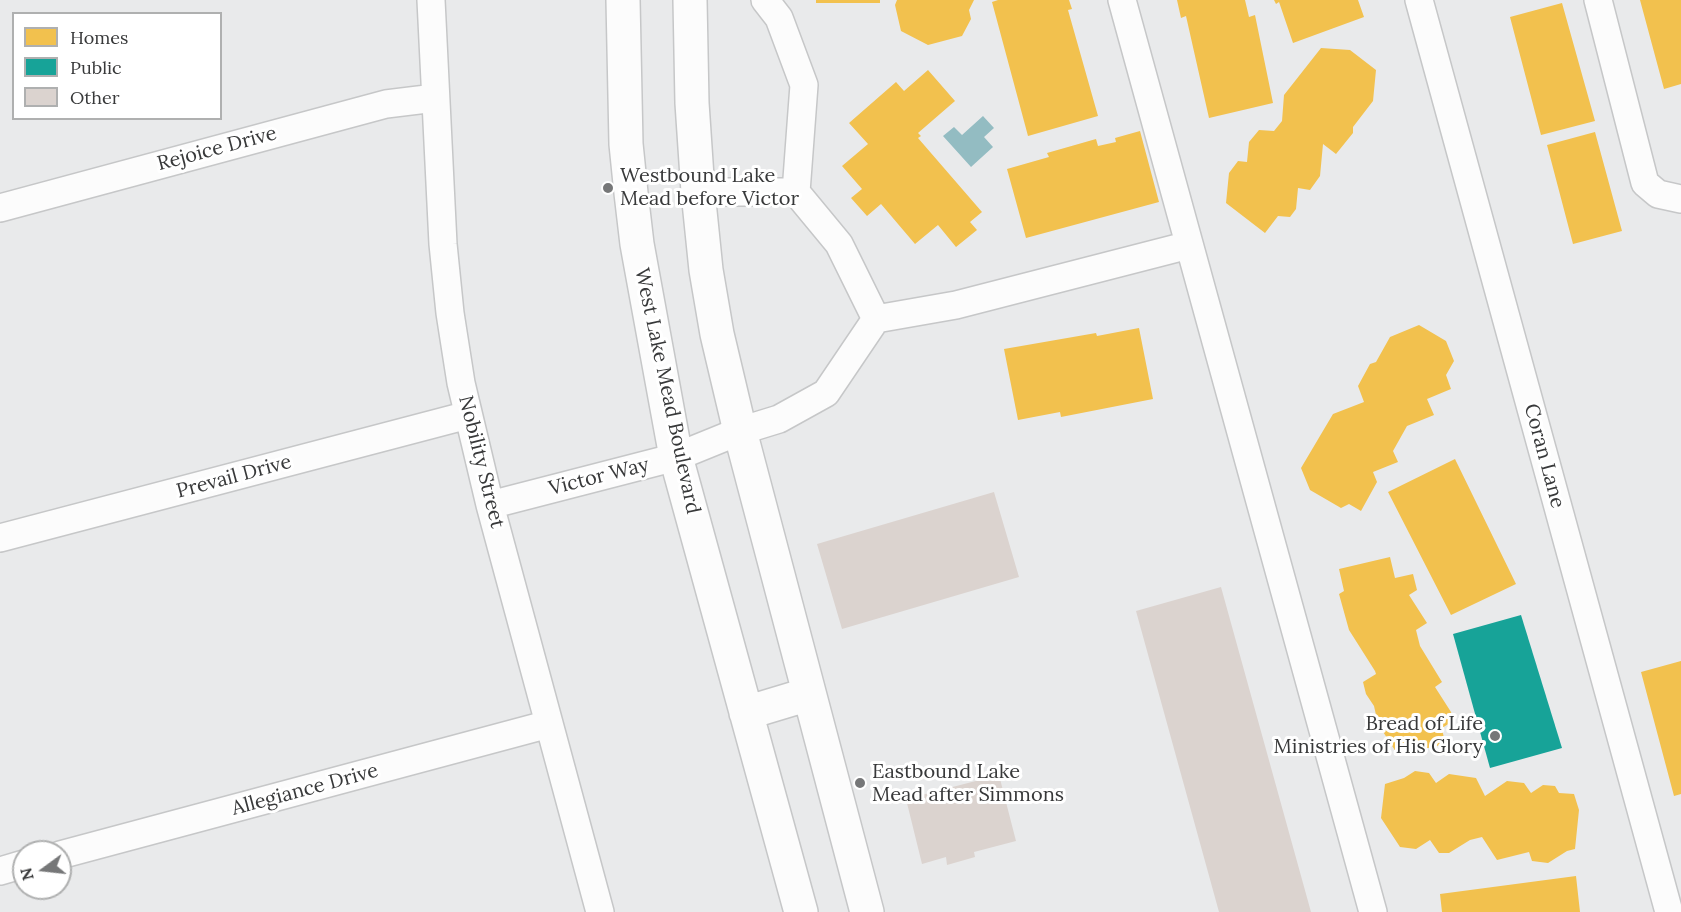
<!DOCTYPE html>
<html>
<head>
<meta charset="utf-8">
<style>
	body { margin:0 }
	#map { position:relative; width:1681px; height:912px; overflow:hidden; background:#e9eaeb; font-family:Lora,serif }
	canvas { display:block }
	.legend { position:absolute; left:12px; top:12px; width:210px; height:108px; box-sizing:border-box; background:#fff; border:2px solid #afb0b0; margin:0; padding:8px 10px; list-style:none; font-size:18px; color:#38393a }
	.legend li { display:flex; align-items:center; gap:12px; height:30px }
	.legend b { width:30px; border:2px solid #afb0b0 }
	.north { position:absolute; left:12px; top:840px; width:60px; height:60px; box-sizing:border-box; background:#fff; border:2px solid #afb0b0; border-radius:50%; rotate:255deg; font-size:16px; font-weight:700; line-height:24px; text-align:center; color:#38393a }
	.north::after { content:''; display:block; margin:auto; width:21px; height:27px; background:#767778; clip-path:polygon(50% 0,100% 100%,50% 72%,0 100%) }
</style>
</head>
<body>
<div id="map">
<canvas width="1681" height="912"></canvas>
<ul class="legend">
<li><b style="height:16px;background:#f2c14e"></b>Homes</li>
<li><b style="height:16px;background:#17a398"></b>Public</li>
<li><b style="height:16px;background:#dbd3cf"></b>Other</li>
</ul>
<div class="north">N</div>
</div>
<script>
const c = document.querySelector('canvas').getContext('2d');
c.lineJoin = 'round';
function fillPath(path, color) {
  c.fillStyle = color;
  c.fill(path, 'evenodd');
}
function poly(rows) {
  const path = new Path2D();
  for (const r of rows) {
    path.moveTo(r[0], r[1]);
    for (let i = 2; i < r.length; i += 2) path.lineTo(r[i], r[i + 1]);
  }
  return path;
}
function stroke(path, color, width, dash) {
  c.strokeStyle = color;
  c.lineWidth = width;
  c.lineCap = dash ? 'butt' : 'round';
  c.setLineDash(dash || []);
  c.stroke(path);
}
function write(font, color, halo, rows, align = 'center') {
  c.font = font + ' Lora,serif';
  c.lineWidth = 6;
  c.setLineDash([]);
  c.textBaseline = 'middle';
  c.strokeStyle = halo;
  c.fillStyle = color;
  for (const [text, x, y, turn = 0] of rows) {
    c.save();
    c.translate(x, y);
    c.rotate((+turn || 0) * Math.PI / 180);
    c.textAlign = isNaN(turn) ? turn : align;
    if (halo) c.strokeText(text, 0, 0);
    c.fillText(text, 0, 0);
    c.restore();
  }
}
const water = poly([
	[983,116,994,128,984,137,993,147,971,167,943,136,954,127,962,135]
]);
const homes = poly([
	[816,0,880,0,880,3,816,3],
	[897,0,974,0,969,10,971,19,962,36,928,45,901,31,895,5],
	[998,0,1069,0,1072,9,1068,10,1098,116,1028,136,992,2],
	[1177,0,1245,0,1249,17,1255,15,1273,103,1209,118,1186,16,1181,18],
	[1274,0,1358,0,1364,17,1293,43,1279,2,1276,4],
	[1640,0,1681,0,1681,84,1664,89],
	[1562,3,1595,121,1541,135,1510,17],
	[1321,48,1350,50,1376,70,1373,101,1353,127,1353,133,1336,154,1323,144,1320,176,1310,190,1298,188,1296,209,1290,217,1278,216,1265,233,1226,203,1229,173,1238,161,1247,162,1249,142,1259,130,1274,131,1282,121,1284,95],
	[928,70,955,101,918,133,921,136,918,138,982,212,970,222,977,230,956,247,938,225,915,244,881,204,867,216,851,198,862,189,842,166,868,144,849,123,896,82,904,91],
	[1140,131,1159,202,1026,238,1007,169,1049,157,1047,153,1096,139,1098,146,1116,142,1115,138],
	[1595,132,1622,231,1573,244,1547,145],
	[1419,325,1446,341,1454,361,1446,375,1451,389,1427,399,1434,415,1407,426,1393,451,1398,462,1373,472,1377,482,1361,511,1349,504,1341,508,1310,490,1301,468,1333,414,1364,402,1358,386,1370,364,1376,362,1390,337],
	[1139,328,1153,399,1061,417,1060,412,1018,420,1004,349,1096,333,1097,336],
	[1455,459,1516,584,1451,615,1388,492],
	[1390,557,1395,578,1413,574,1417,590,1409,595,1427,623,1416,630,1420,646,1442,682,1435,687,1451,712,1453,721,1442,728,1445,744,1398,755,1378,724,1374,706,1366,694,1363,682,1376,674,1375,671,1349,630,1339,594,1344,591,1339,569],
	[1681,661,1681,794,1674,796,1641,672],
	[1415,771,1429,773,1436,783,1449,774,1476,778,1485,796,1507,781,1524,783,1531,793,1543,785,1555,786,1559,793,1574,794,1579,810,1575,849,1567,851,1548,863,1532,861,1529,852,1497,860,1482,837,1470,840,1449,853,1439,853,1430,840,1416,849,1400,847,1381,818,1385,784,1404,778],
	[1576,876,1580,912,1442,912,1440,894]
]);
const public = poly([
	[1521,615,1562,748,1490,768,1453,634]
]);
const building = poly([
	[994,492,1019,577,842,629,817,544],
	[1221,587,1311,912,1219,912,1136,611],
	[999,775,1016,841,974,852,975,857,947,865,946,857,922,864,906,799]
]);
const street = poly([
	[431,0,443,244,450,313,461,383,490,505,600,912],
	[1122,0,1373,912],
	[1419,0,1669,912],
	[1598,0,1645,183,1658,194,1681,199],
	[698,192,796,192,804,85,779,18,765,0],
	[796,192,839,244,876,319],
	[0,208,386,104,435,98],
	[490,505,676,457,740,431,779,419,826,393,876,319,956,305,1189,245],
	[0,538,468,415],
	[60,855,549,724],
	[0,871,24,864]
]);
const primary = poly([
	[623,0,626,144,631,193,637,244,676,457,801,912],
	[690,0,692,103,698,192,706,270,717,334,740,431,867,912],
	[746,713,809,694]
]);
const markers = [
	[608,188,6,"#767778"],
	[1495,736,6,"#767778"],
	[860,783,6,"#767778"]
];
const streetNames = [
	["Rejoice Drive",217,149,-15],
	["West Lake Mead Boulevard",667,391,78],
	["Coran Lane",1544,456,75],
	["Nobility Street",481,462,76],
	["Prevail Drive",234,477,-15],
	["Victor Way",599,477,-14],
	["Allegiance Drive",305,790,-15]
];
const poiNames = [
	["Westbound Lake",620,176],
	["Mead before Victor",620,199],
	["Bread of Life",1483,724,"right"],
	["Ministries of His Glory",1483,747,"right"],
	["Eastbound Lake",872,772],
	["Mead after Simmons",872,795]
];
fillPath(water, '#93bcc2');
fillPath(homes, '#f2c14e');
fillPath(public, '#17a398');
fillPath(building, '#dbd3cf');
stroke(street, '#c6c7c8', 30);
stroke(primary, '#c6c7c8', 36);
stroke(street, '#fcfcfc', 27);
stroke(primary, '#fcfcfc', 33);
for (const [x, y, r, color] of markers) {
  const dot = new Path2D();
  dot.arc(x, y, r, 0, 2 * Math.PI);
  c.fillStyle = color;
  c.fill(dot);
  stroke(dot, '#fff', 2);
}
write('20px', '#38393a', '#fff', streetNames);
write('20px', '#38393a', '#fff', poiNames, 'left');
</script>
</body>
</html>
